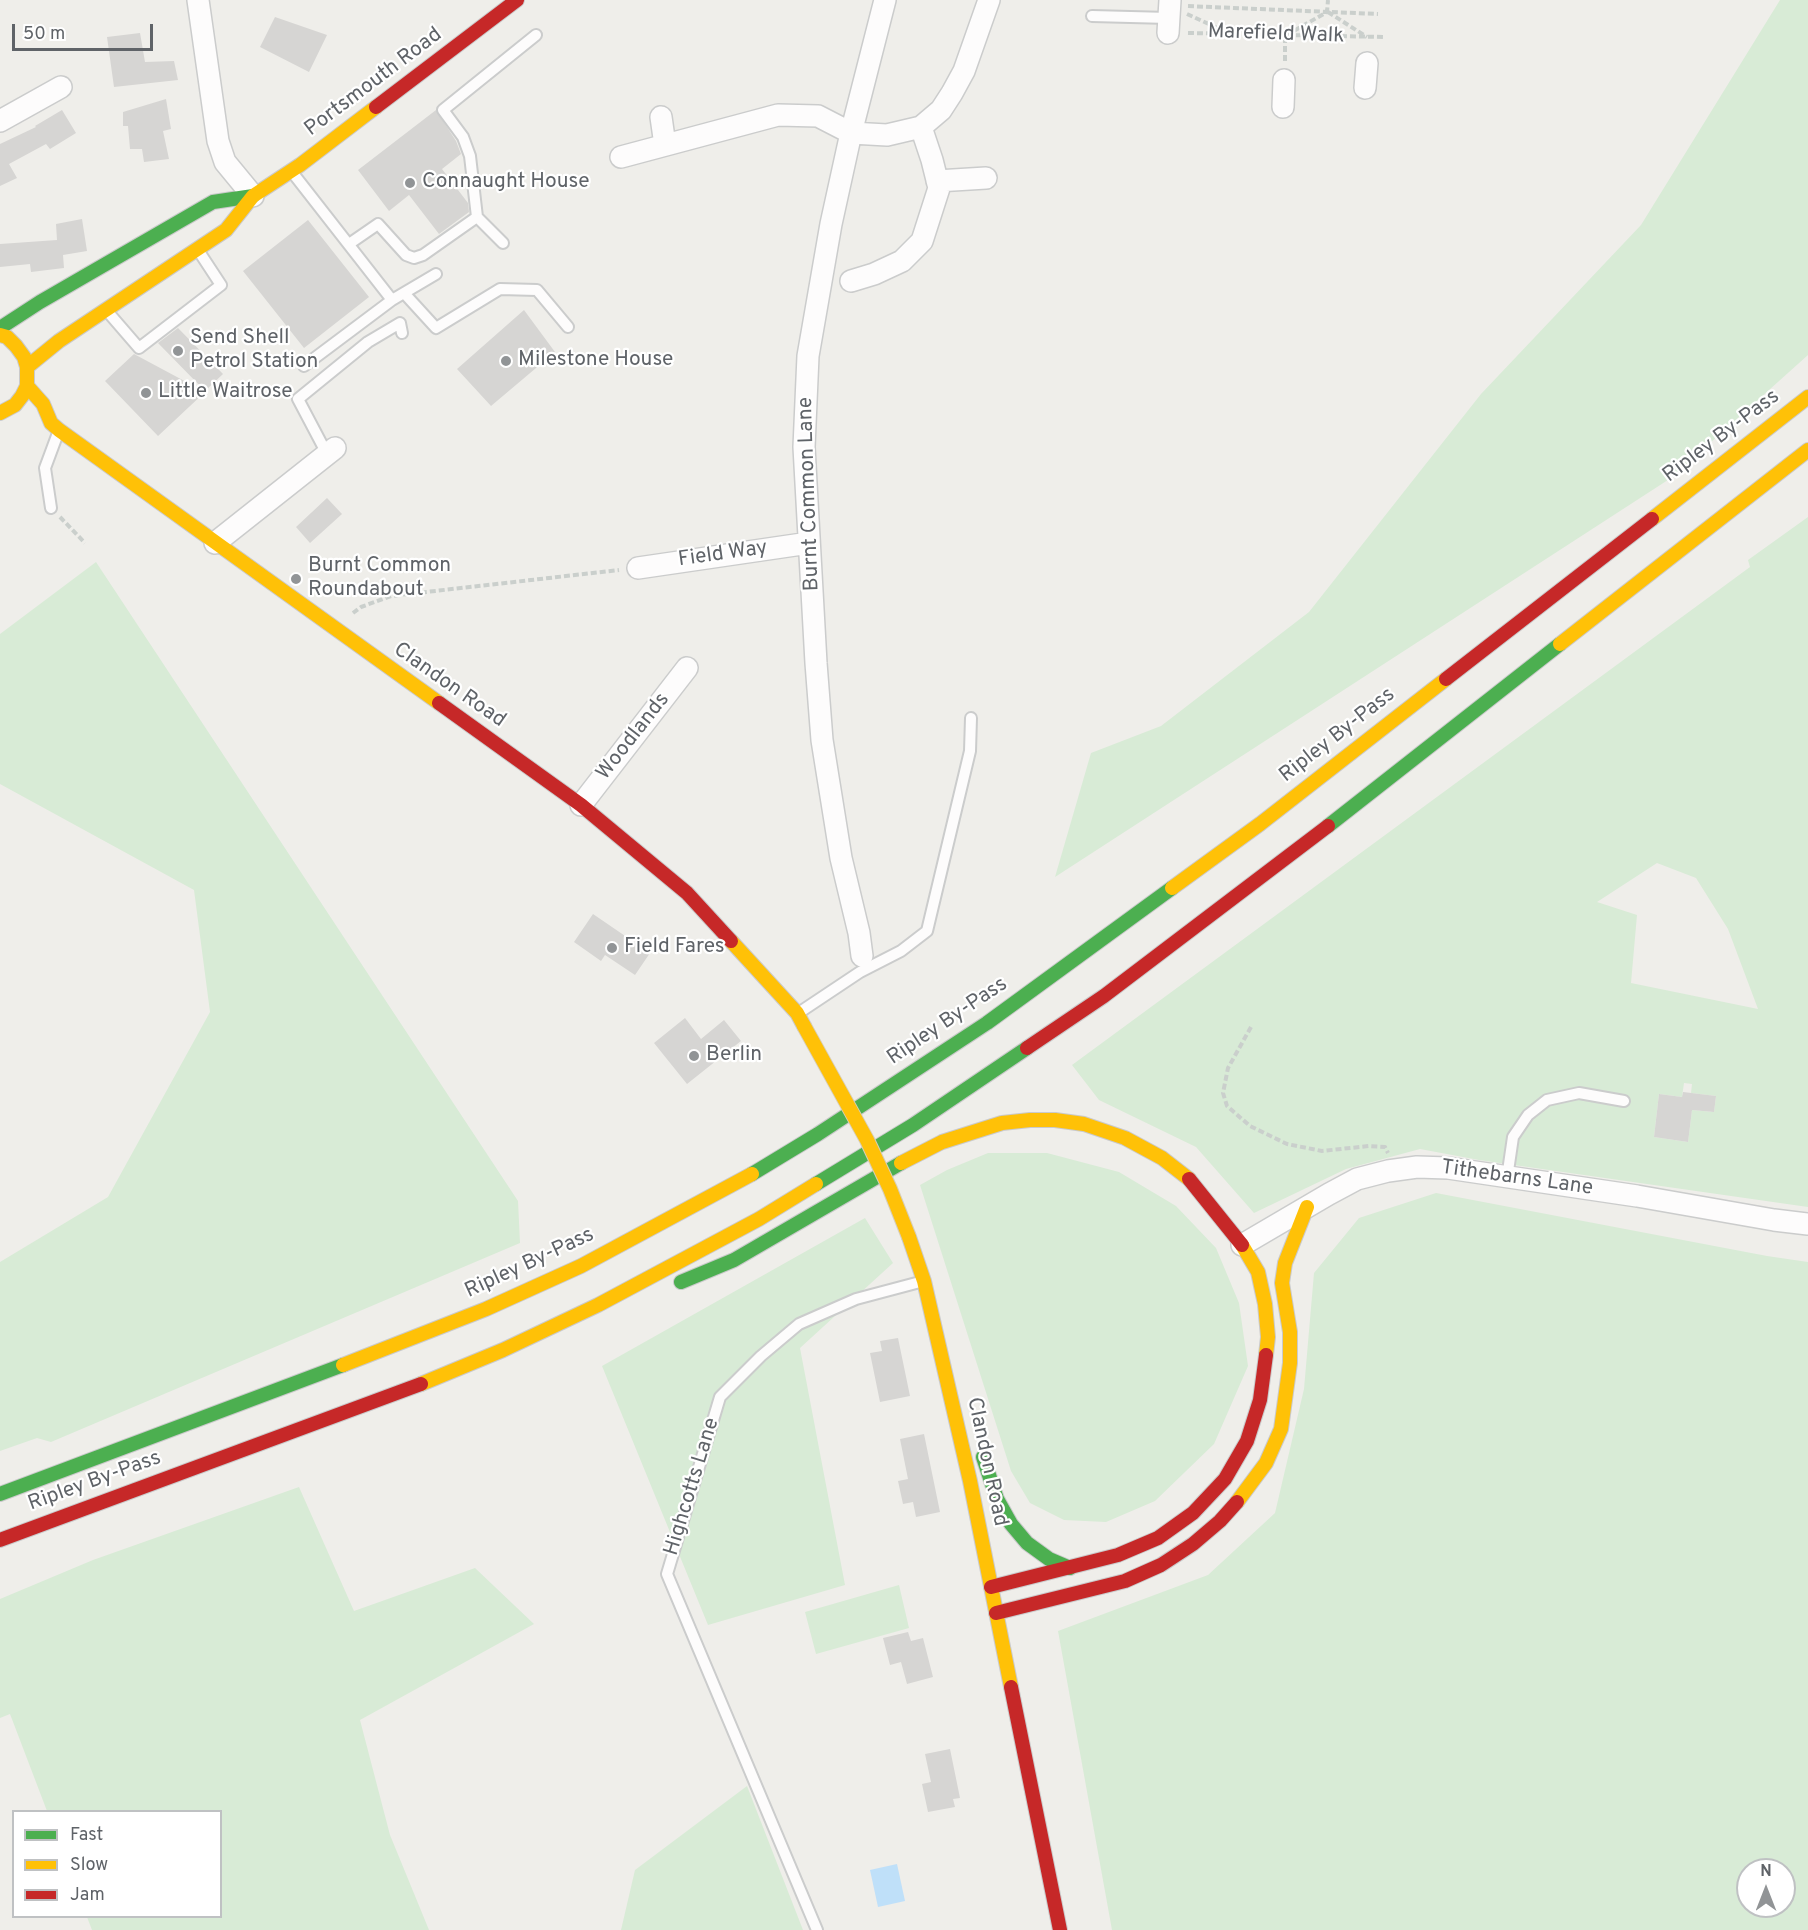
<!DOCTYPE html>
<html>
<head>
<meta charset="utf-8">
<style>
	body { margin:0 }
	#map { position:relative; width:1808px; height:1930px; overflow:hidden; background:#efeeea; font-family:Overpass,sans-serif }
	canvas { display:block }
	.legend { position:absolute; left:12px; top:1810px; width:210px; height:108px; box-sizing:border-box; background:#fff; border:2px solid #bfc1c3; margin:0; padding:8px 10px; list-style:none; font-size:18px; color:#5f6368 }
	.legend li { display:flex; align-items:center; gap:12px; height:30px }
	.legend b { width:30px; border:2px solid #bfc1c3 }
	.north { position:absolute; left:1736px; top:1858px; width:60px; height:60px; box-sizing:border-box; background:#fff; border:2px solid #bfc1c3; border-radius:50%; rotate:0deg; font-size:16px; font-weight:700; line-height:24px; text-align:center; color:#5f6368 }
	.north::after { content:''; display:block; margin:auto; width:21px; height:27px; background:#919496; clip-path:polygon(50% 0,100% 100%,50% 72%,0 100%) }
	.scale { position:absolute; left:12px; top:24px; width:141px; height:27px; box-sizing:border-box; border:3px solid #5f6368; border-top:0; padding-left:8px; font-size:18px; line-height:21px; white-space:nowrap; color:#5f6368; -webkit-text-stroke:4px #fff; paint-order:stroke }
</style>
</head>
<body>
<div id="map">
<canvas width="1808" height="1930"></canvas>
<ul class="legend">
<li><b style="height:8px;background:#4caf50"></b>Fast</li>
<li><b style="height:8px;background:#ffc107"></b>Slow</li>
<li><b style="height:8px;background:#c62828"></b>Jam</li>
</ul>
<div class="north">N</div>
<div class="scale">50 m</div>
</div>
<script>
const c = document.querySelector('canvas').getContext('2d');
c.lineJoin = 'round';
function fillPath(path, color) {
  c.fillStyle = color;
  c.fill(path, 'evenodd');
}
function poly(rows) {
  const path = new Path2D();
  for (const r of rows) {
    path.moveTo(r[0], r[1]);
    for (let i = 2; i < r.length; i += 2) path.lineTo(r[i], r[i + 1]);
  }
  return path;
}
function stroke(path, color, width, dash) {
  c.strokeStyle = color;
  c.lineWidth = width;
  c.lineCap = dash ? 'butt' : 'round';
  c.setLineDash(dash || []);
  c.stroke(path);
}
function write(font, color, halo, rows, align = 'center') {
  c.font = font + ' Overpass,sans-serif';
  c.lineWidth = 4.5;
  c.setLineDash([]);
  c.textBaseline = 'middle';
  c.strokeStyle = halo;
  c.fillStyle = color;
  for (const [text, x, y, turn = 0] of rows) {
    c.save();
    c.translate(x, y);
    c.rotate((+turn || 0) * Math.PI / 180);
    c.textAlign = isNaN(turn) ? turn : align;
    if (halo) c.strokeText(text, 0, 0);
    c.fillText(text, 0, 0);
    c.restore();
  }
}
const green = poly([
	[1780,0,1808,0,1808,355,1671,478,1055,877,1091,753,1161,726,1309,612,1481,394,1641,225],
	[1808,517,1808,1207,1479,1160,1420,1149,1346,1169,1254,1213,1196,1147,1099,1100,1072,1065,1750,567,1748,560],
	[1657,863,1696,878,1728,929,1758,1009,1631,983,1637,915,1597,902],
	[1684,1083,1692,1084,1691,1093,1716,1096,1714,1112,1692,1110,1688,1142,1654,1137,1659,1094,1682,1097],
	[96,562,518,1201,520,1243,51,1442,37,1438,0,1451,0,1262,108,1197,210,1012,194,890,0,784,0,634],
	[988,1153,1047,1153,1119,1172,1176,1206,1216,1248,1239,1303,1248,1366,1214,1444,1155,1501,1106,1522,1064,1520,1030,1503,1011,1471,920,1185,947,1170],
	[1436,1193,1767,1256,1808,1262,1808,1930,1112,1930,1058,1631,1208,1575,1275,1513,1304,1389,1314,1273,1359,1218],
	[1748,1870,1784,1870,1784,1906,1748,1906],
	[865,1218,893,1263,800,1348,845,1585,708,1625,602,1366],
	[299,1487,354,1611,475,1568,534,1624,360,1720,390,1835,429,1930,92,1930,87,1917,220,1916,220,1812,47,1811,10,1714,0,1718,0,1599,93,1560],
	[899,1585,909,1628,816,1654,805,1612],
	[747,1786,803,1930,621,1930,635,1870]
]);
const water = poly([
	[897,1864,905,1901,878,1907,870,1870]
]);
const building = poly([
	[275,17,327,35,309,72,260,47],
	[140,33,145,62,174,61,178,80,114,87,107,37],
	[166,99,171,129,163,131,169,159,144,162,142,149,130,149,128,126,123,126,123,112],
	[62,110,76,133,50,149,46,144,9,164,17,178,0,186,0,144,36,127,35,126],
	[436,110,456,141,461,154,442,169,468,203,469,212,439,234,409,195,389,211,358,170],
	[82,219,87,251,63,255,64,268,31,272,30,264,0,267,0,244,57,240,56,224],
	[308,220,369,297,304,348,243,271],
	[524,310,555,352,491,406,457,369],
	[178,328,223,374,205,391,158,343],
	[134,354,205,392,158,436,105,381],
	[327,498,342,514,310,543,296,527],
	[593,914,650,953,635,975,605,955,601,961,574,942],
	[685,1018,701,1039,724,1020,741,1041,687,1084,654,1043],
	[1683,1092,1716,1096,1714,1112,1692,1110,1688,1142,1654,1137,1659,1094,1682,1097],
	[898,1338,910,1396,880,1402,870,1353,882,1351,880,1341],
	[924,1434,940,1512,916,1517,913,1502,903,1504,898,1481,908,1479,900,1439],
	[908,1632,911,1641,923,1638,933,1677,907,1684,901,1662,890,1665,883,1638],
	[950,1749,960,1798,953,1799,955,1807,928,1812,922,1784,931,1782,925,1754]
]);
const path = poly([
	[1188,6,1378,14],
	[1328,12,1367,37],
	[1187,14,1226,32],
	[1188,33,1385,37],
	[1285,61,1285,36,1327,12,1328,0],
	[60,517,85,543],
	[353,613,361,607,391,596,619,570],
	[1251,1027,1228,1068,1223,1093,1227,1106,1250,1126,1287,1144,1322,1151,1369,1146,1385,1147,1388,1153]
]);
const lane = poly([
	[1092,16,1169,18],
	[292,172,392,300,436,274],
	[477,217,470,156,463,137,443,110,536,35],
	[349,244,378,224,406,255,414,258,423,255,477,217,503,243],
	[404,293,436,328,500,289,537,290,568,327],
	[107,311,139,348,221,285,198,250],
	[304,366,392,300],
	[327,454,298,399,368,342,400,323,402,333],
	[51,508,45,468,58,433],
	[800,1012,860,972,901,951,927,931,970,751,971,718],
	[1507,1178,1513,1137,1528,1115,1547,1100,1579,1093,1624,1101],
	[817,1930,667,1574,720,1397,761,1356,799,1324,856,1299,920,1282]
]);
const street = poly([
	[198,0,218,141,225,162,253,196],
	[1168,33,1170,0],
	[1365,88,1367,63],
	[1283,107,1284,80],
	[661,117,665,145],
	[0,121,61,87],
	[621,157,778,115,818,116,851,133,887,135,921,127,941,110,952,93,964,71,989,0],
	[937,181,986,178],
	[851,281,874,274,902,261,922,241,939,188,932,160,921,127],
	[215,543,335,448],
	[638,568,809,543],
	[581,805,687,668],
	[862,956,859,933,841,858,822,740,816,663,804,447,808,356,831,224,851,133,885,0],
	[1242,1245,1329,1194,1357,1179,1388,1171,1417,1167,1448,1168,1637,1196,1774,1220,1808,1224]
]);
const fast = poly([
	[0,328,40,302,213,202,253,196],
	[1328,826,1560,644],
	[752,1174,818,1134,987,1023,1172,888],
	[816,1184,913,1125,1027,1048],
	[681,1282,734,1260,901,1163],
	[983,1457,997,1499,1011,1524,1027,1543,1049,1559,1070,1568],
	[0,1494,343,1365]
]);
const slow = poly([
	[0,335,7,337,16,346,24,357,27,367,27,386,22,396,15,405,0,413],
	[27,367,59,341,226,230,253,196,300,165,376,107],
	[27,386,43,404,51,423,59,430,439,703],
	[1652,519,1808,397],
	[1560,644,1808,450],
	[1172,888,1260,824,1446,679],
	[731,941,797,1013,804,1026],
	[901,1163,942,1142,1002,1123,1030,1120,1055,1120,1084,1124,1125,1138,1162,1158,1189,1179],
	[909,1237,924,1281,970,1481,1011,1687],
	[1242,1245,1258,1272,1265,1304,1268,1337,1266,1355],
	[343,1365,486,1309,581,1266,752,1174],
	[421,1384,503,1350,598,1305,759,1219,816,1184],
	[1237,1502,1266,1463,1281,1429,1290,1363,1290,1332,1282,1283,1285,1263,1307,1207]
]);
const jam = poly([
	[376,107,517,0],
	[1446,679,1652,519],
	[439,703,581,805,687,893,731,941],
	[1027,1048,1104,996,1328,826],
	[1189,1179,1242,1245],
	[0,1540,421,1384],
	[991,1587,1118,1555,1158,1538,1193,1513,1225,1479,1247,1441,1260,1400,1266,1355],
	[996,1613,1125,1581,1161,1565,1193,1544,1220,1521,1237,1502],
	[1011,1687,1060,1930]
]);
const slowBridge = poly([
	[804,1026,867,1140,890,1189,909,1237]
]);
const markers = [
	[410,183,6,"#919496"],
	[178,351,6,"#919496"],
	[506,361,6,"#919496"],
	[146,393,6,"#919496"],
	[296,579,6,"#919496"],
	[612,948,6,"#919496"],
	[694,1056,6,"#919496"]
];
const streetNames = [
	["Marefield Walk",1276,35,2],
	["Portsmouth Road",374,83,-37],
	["Ripley By-Pass",1722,437,-37],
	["Burnt Common Lane",810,494,-92],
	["Field Way",723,555,-8],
	["Clandon Road",449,686,35],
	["Ripley By-Pass",1338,736,-38],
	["Woodlands",634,737,-52],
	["Ripley By-Pass",948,1022,-34],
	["Tithebarns Lane",1517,1179,8],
	["Ripley By-Pass",530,1264,-25],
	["Clandon Road",986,1462,78],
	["Ripley By-Pass",95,1482,-20],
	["Highcotts Lane",693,1487,-73]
];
const poiNames = [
	["Connaught House",422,183],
	["Send Shell",190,339],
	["Petrol Station",190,363],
	["Milestone House",518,361],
	["Little Waitrose",158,393],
	["Burnt Common",308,567],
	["Roundabout",308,591],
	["Field Fares",624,948],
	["Berlin",706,1056]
];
fillPath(green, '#d8ebd6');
fillPath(water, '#bfe0f9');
fillPath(building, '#d6d5d3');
stroke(lane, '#cbcccc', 14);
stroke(street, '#cbcccc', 24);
stroke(fast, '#cacacb', 16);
stroke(slow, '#cacacb', 16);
stroke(jam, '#cacacb', 16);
stroke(path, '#cacfcc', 4, [6, 3]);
stroke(lane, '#fdfcfc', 10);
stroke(street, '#fdfcfc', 21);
stroke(fast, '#4caf50', 14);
stroke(slow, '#ffc107', 14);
stroke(jam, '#c62828', 14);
stroke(slowBridge, '#d7ceb8', 16, []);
stroke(slowBridge, '#ffc107', 14);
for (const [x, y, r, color] of markers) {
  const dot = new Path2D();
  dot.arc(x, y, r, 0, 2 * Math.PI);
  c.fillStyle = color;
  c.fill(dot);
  stroke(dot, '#fff', 2);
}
write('21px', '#5f6368', '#fff', streetNames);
write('21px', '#5f6368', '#fff', poiNames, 'left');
</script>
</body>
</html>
